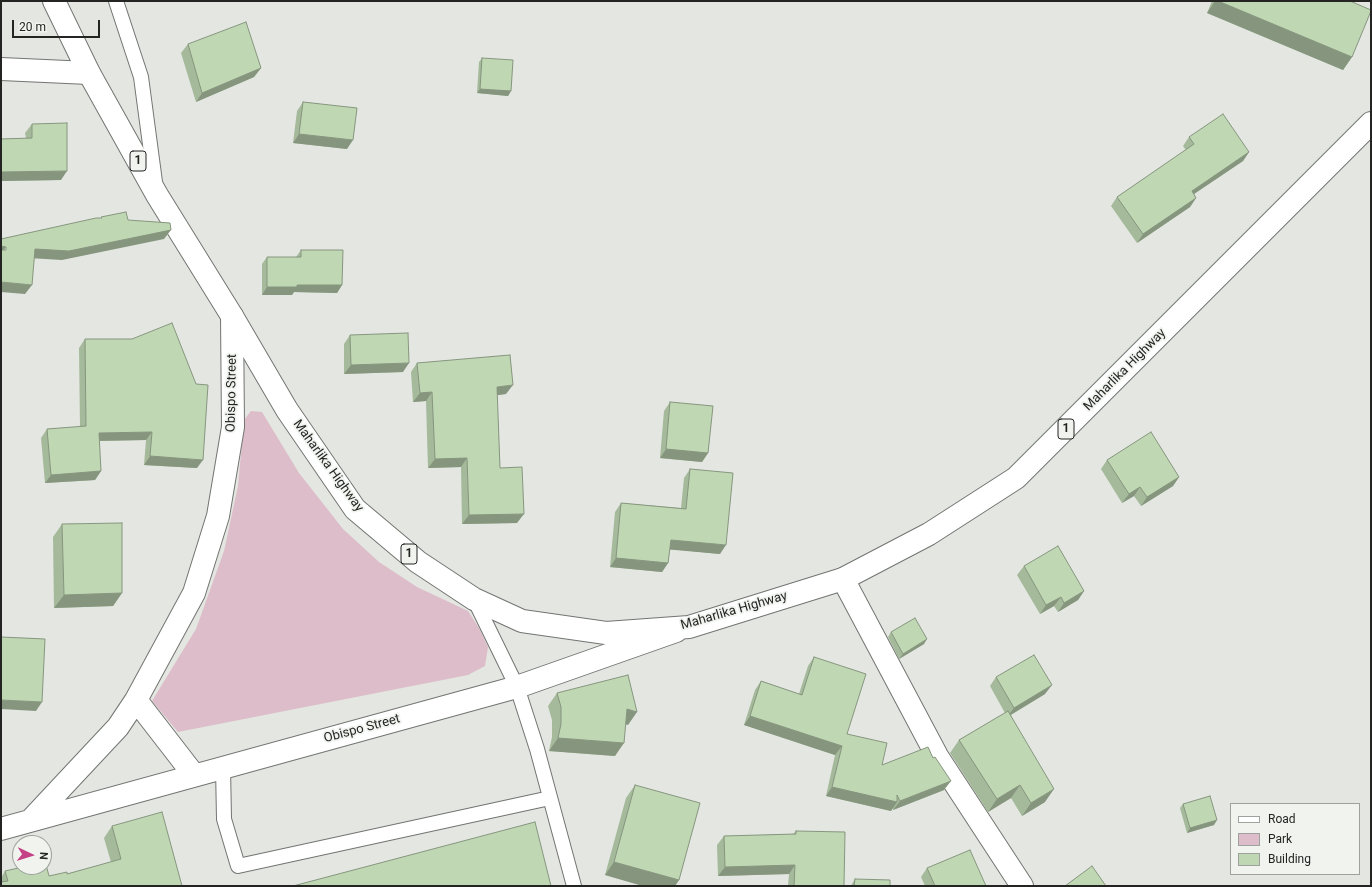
<!DOCTYPE html>
<html>
<head>
<meta charset="utf-8">
<style>
	body { margin:0 }
	#map { position:relative; width:1372px; height:887px; overflow:hidden; background:#e3e6e1; font-family:Roboto,sans-serif }
	canvas { display:block }
	.frame { position:absolute; inset:0; border:2px solid #242523; pointer-events:none }
	.legend { position:absolute; left:1230px; top:803px; width:130px; height:72px; box-sizing:border-box; background:#f0f3ee; border:1px solid #9ea19d; margin:0; padding:5px 7px; list-style:none; font-size:12px; color:#242523 }
	.legend li { display:flex; align-items:center; gap:8px; height:20px }
	.legend b { width:20px; border:1px solid #9ea19d }
	.north { position:absolute; left:12px; top:835px; width:40px; height:40px; box-sizing:border-box; background:#f0f3ee; border:1px solid #9ea19d; border-radius:50%; rotate:94deg; font-size:11px; font-weight:700; line-height:16px; text-align:center; color:#242523 }
	.north::after { content:''; display:block; margin:auto; width:14px; height:18px; background:#c54185; clip-path:polygon(50% 0,100% 100%,50% 72%,0 100%) }
	.scale { position:absolute; left:12px; top:20px; width:88px; height:18px; box-sizing:border-box; border:2px solid #242523; border-top:0; padding-left:5px; font-size:12px; line-height:14px; white-space:nowrap; color:#242523; -webkit-text-stroke:3px #f0f3ee; paint-order:stroke }
</style>
</head>
<body>
<div id="map">
<canvas width="1372" height="887"></canvas>
<div class="frame"></div>
<ul class="legend">
<li><b style="height:5px;background:#fff"></b>Road</li>
<li><b style="height:11px;background:#ddbdc9"></b>Park</li>
<li><b style="height:11px;background:#c0d7b4"></b>Building</li>
</ul>
<div class="north">N</div>
<div class="scale">20 m</div>
</div>
<script>
const c = document.querySelector('canvas').getContext('2d');
c.lineJoin = 'round';
function fillPath(path, color) {
  c.fillStyle = color;
  c.fill(path, 'evenodd');
}
function poly(rows) {
  const path = new Path2D();
  for (const r of rows) {
    path.moveTo(r[0], r[1]);
    for (let i = 2; i < r.length; i += 2) path.lineTo(r[i], r[i + 1]);
  }
  return path;
}
function stroke(path, color, width, dash) {
  c.strokeStyle = color;
  c.lineWidth = width;
  c.lineCap = dash ? 'butt' : 'round';
  c.setLineDash(dash || []);
  c.stroke(path);
}
function write(font, color, halo, rows, align = 'center') {
  c.font = font + ' Roboto,sans-serif';
  c.lineWidth = 3.5;
  c.setLineDash([]);
  c.textBaseline = 'middle';
  c.strokeStyle = halo;
  c.fillStyle = color;
  for (const [text, x, y, turn = 0] of rows) {
    c.save();
    c.translate(x, y);
    c.rotate((+turn || 0) * Math.PI / 180);
    c.textAlign = isNaN(turn) ? turn : align;
    if (halo) c.strokeText(text, 0, 0);
    c.fillText(text, 0, 0);
    c.restore();
  }
}
const green = poly([
	[251,411,262,412,299,473,343,529,379,562,417,587,468,611,479,628,488,647,485,666,468,675,178,732,152,701,196,629,224,551,238,486,244,420]
]);
const service = poly([
	[116,1,141,77,155,182],
	[474,599,517,687,537,749,574,886],
	[223,767,224,819,238,866,550,798]
]);
const minor = poly([
	[1,69,89,73],
	[843,579,937,756,1022,886]
]);
const tertiary = poly([
	[136,700,194,775],
	[31,820,118,727,136,700,194,593,218,516,233,427,232,316],
	[1,829,517,687,676,631]
]);
const trunk = poly([
	[54,1,89,73,157,195,232,316,287,410,355,509,418,562,474,599,522,621,606,633,689,627,843,579,929,534,1016,478,1371,123]
]);
const wall = poly([
	[1212,1,1350,1,1352,57,1343,70,1207,13],
	[188,44,261,68,254,77,196,102,181,53],
	[482,58,511,91,508,96,477,93,479,62],
	[303,102,347,149,293,143,297,111],
	[32,124,61,180,1,181,1,139,26,138,25,133],
	[1189,137,1249,152,1243,161,1194,194,1196,198,1190,207,1137,243,1111,206,1117,197,1186,150,1183,146],
	[301,250,342,285,337,293,294,292,292,295,262,295,262,264,267,257,296,257],
	[350,335,403,372,344,374,344,344],
	[85,339,197,468,144,465,146,440,99,441,101,471,95,480,45,483,41,438,47,429,80,427,79,348],
	[417,363,506,394,497,395,500,468,517,523,462,524,461,467,428,468,426,401,413,402,411,372],
	[670,402,708,453,702,462,660,458,664,411],
	[1107,460,1179,477,1173,486,1141,506,1134,496,1122,503,1101,469],
	[690,469,720,554,670,549,668,563,662,572,610,567,615,512,621,503,681,508,684,478],
	[62,524,122,593,113,606,54,608,53,537],
	[1024,566,1084,591,1078,600,1058,612,1054,606,1040,614,1017,575],
	[891,632,924,644,899,659,888,637],
	[814,657,847,734,882,765,944,790,893,810,893,808,891,811,826,796,835,755,744,725,755,690,761,681,799,694,808,666],
	[996,677,1045,694,1011,715,1045,802,1022,816,1011,798,988,812,950,753,959,740,1005,713,990,686],
	[557,693,628,725,626,724,615,756,549,751,552,737,552,720,548,706],
	[635,785,679,880,675,886,643,886,605,875,626,798],
	[1183,804,1214,825,1187,833,1180,808],
	[112,826,182,886,1,886,1,878,5,871,49,876,67,874,111,862,104,838],
	[796,831,844,886,788,886,789,874,718,876,717,845,724,836,793,834],
	[927,868,986,886,925,886,921,877],
	[855,879,890,886,851,886,852,884]
]);
const shadedWall = poly([
	[1215,1,1218,1,1352,57,1343,70,1207,13],
	[261,68,254,77,196,102,202,93],
	[480,89,511,91,508,96,477,93],
	[299,134,353,140,347,149,293,143],
	[1249,152,1243,161,1185,200,1192,191],
	[67,171,61,180,1,181,1,172],
	[1196,198,1190,207,1137,243,1143,234],
	[171,230,164,239,62,260,28,258,35,249],
	[1,246,6,247,1,254],
	[1,282,32,285,25,294,1,292],
	[297,285,342,285,337,293,294,292,292,295,262,295,267,287],
	[409,363,403,372,344,374,351,365],
	[513,385,506,394,491,396,497,387],
	[432,392,426,401,413,402,420,393],
	[152,432,146,440,92,441,99,433],
	[666,449,708,453,702,462,660,458],
	[150,456,203,460,197,468,144,465],
	[467,458,461,467,428,468,435,459],
	[101,471,95,480,45,483,51,475],
	[1179,477,1173,486,1141,506,1147,497],
	[1140,487,1134,496,1122,503,1129,494],
	[524,514,517,523,462,524,469,515],
	[671,540,726,545,720,554,664,549],
	[616,558,668,563,662,572,610,567],
	[1084,591,1078,600,1058,612,1064,603],
	[122,593,113,606,54,608,64,595],
	[1061,597,1054,606,1040,614,1046,605],
	[927,639,924,644,899,659,903,654],
	[1052,685,1045,694,1007,717,1014,708],
	[1,700,42,702,36,711,1,709],
	[627,709,637,712,628,725,618,722],
	[750,716,842,746,835,755,744,725],
	[558,738,624,743,615,756,549,751],
	[951,781,944,790,893,810,900,801],
	[1020,785,1011,798,988,812,997,799],
	[832,787,897,802,891,811,826,796],
	[1054,789,1045,802,1022,816,1031,803],
	[1217,820,1214,825,1187,833,1190,828],
	[614,862,679,880,675,886,643,886,605,875],
	[795,865,789,874,718,876,725,867]
]);
const building = poly([
	[1218,1,1350,1,1371,10,1371,11,1352,57,1218,1],
	[246,22,261,68,202,93,188,44,246,22],
	[482,58,513,60,511,91,480,89,482,58],
	[303,102,357,108,353,140,299,134,303,102],
	[1223,114,1249,152,1192,191,1196,198,1143,234,1117,197,1194,144,1189,137,1223,114],
	[67,123,67,171,1,172,1,139,32,138,32,124,67,123],
	[126,212,128,220,170,223,171,230,69,251,35,249,32,285,1,282,1,250,6,250,6,247,1,246,1,239,96,218,102,218,101,217,126,212],
	[301,250,343,250,342,285,297,285,297,287,267,287,267,257,301,257,301,250],
	[172,323,196,384,208,385,203,460,150,456,152,432,99,433,101,471,51,475,47,429,86,426,85,339,132,339,172,323],
	[408,333,409,363,351,365,350,335,408,333],
	[510,355,513,385,497,387,500,468,522,467,524,514,469,515,467,458,435,459,432,392,420,393,417,363,510,355],
	[670,402,713,406,708,453,666,449,670,402],
	[1151,432,1179,477,1147,497,1140,487,1129,494,1107,460,1151,432],
	[690,469,733,473,726,545,671,540,668,563,616,558,621,503,686,509,690,469],
	[122,523,122,593,64,595,62,524,122,523],
	[1058,546,1084,591,1064,603,1061,597,1046,605,1024,566,1058,546],
	[915,618,927,639,903,654,891,632,915,618],
	[1,637,45,639,42,702,1,700,1,637],
	[1034,655,1052,685,1014,708,996,677,1034,655],
	[814,657,866,674,847,734,887,743,882,765,928,747,933,758,935,757,951,781,900,801,897,795,897,802,832,787,842,746,750,716,761,681,802,695,814,657],
	[628,675,637,712,627,709,624,743,558,738,561,724,561,707,557,693,628,675],
	[1008,711,1054,789,1031,803,1020,785,997,799,959,740,1008,711],
	[635,785,700,803,679,880,614,862,635,785],
	[1210,796,1217,820,1190,828,1183,804,1210,796],
	[162,812,182,886,1,886,1,882,8,881,5,871,23,867,44,867,44,861,45,861,49,876,67,872,67,874,121,859,112,826,162,812],
	[535,822,551,886,293,886,535,822],
	[796,831,845,832,844,886,794,886,795,865,725,867,724,836,796,834,796,831],
	[970,850,986,886,935,886,927,868,970,850],
	[1092,866,1106,886,1065,886,1092,866],
	[855,879,890,880,890,886,854,886,855,879]
]);
const shields = [
	[138,161,16],
	[1066,429,16],
	[409,554,16]
];
const shieldNames = [
	["1",138,161],
	["1",1066,429],
	["1",409,554]
];
const streetNames = [
	["Maharlika Highway",1125,370,-45],
	["Obispo Street",232,393,-89],
	["Maharlika Highway",328,466,54],
	["Maharlika Highway",734,611,-16],
	["Obispo Street",362,729,-15]
];
fillPath(green, '#ddbdc9');
stroke(service, '#727571', 16);
stroke(minor, '#727571', 24);
stroke(tertiary, '#727571', 24);
stroke(trunk, '#727571', 24);
stroke(service, '#fff', 14);
stroke(minor, '#fff', 22);
stroke(tertiary, '#fff', 22);
stroke(trunk, '#fff', 22);
fillPath(wall, '#a5b99b');
fillPath(shadedWall, '#86967e');
fillPath(building, '#c0d7b4');
stroke(building, '#86967e', 1);
for (const [x, y, w] of shields) {
  const box = new Path2D();
  box.roundRect(x - w / 2, y - 10, w, 20, 3);
  c.fillStyle = '#f0f3ee';
  c.fill(box);
  stroke(box, '#242523', 1);
}
write('bold 12px', '#242523', null, shieldNames);
write('13px', '#242523', '#f0f3ee', streetNames);
</script>
</body>
</html>
